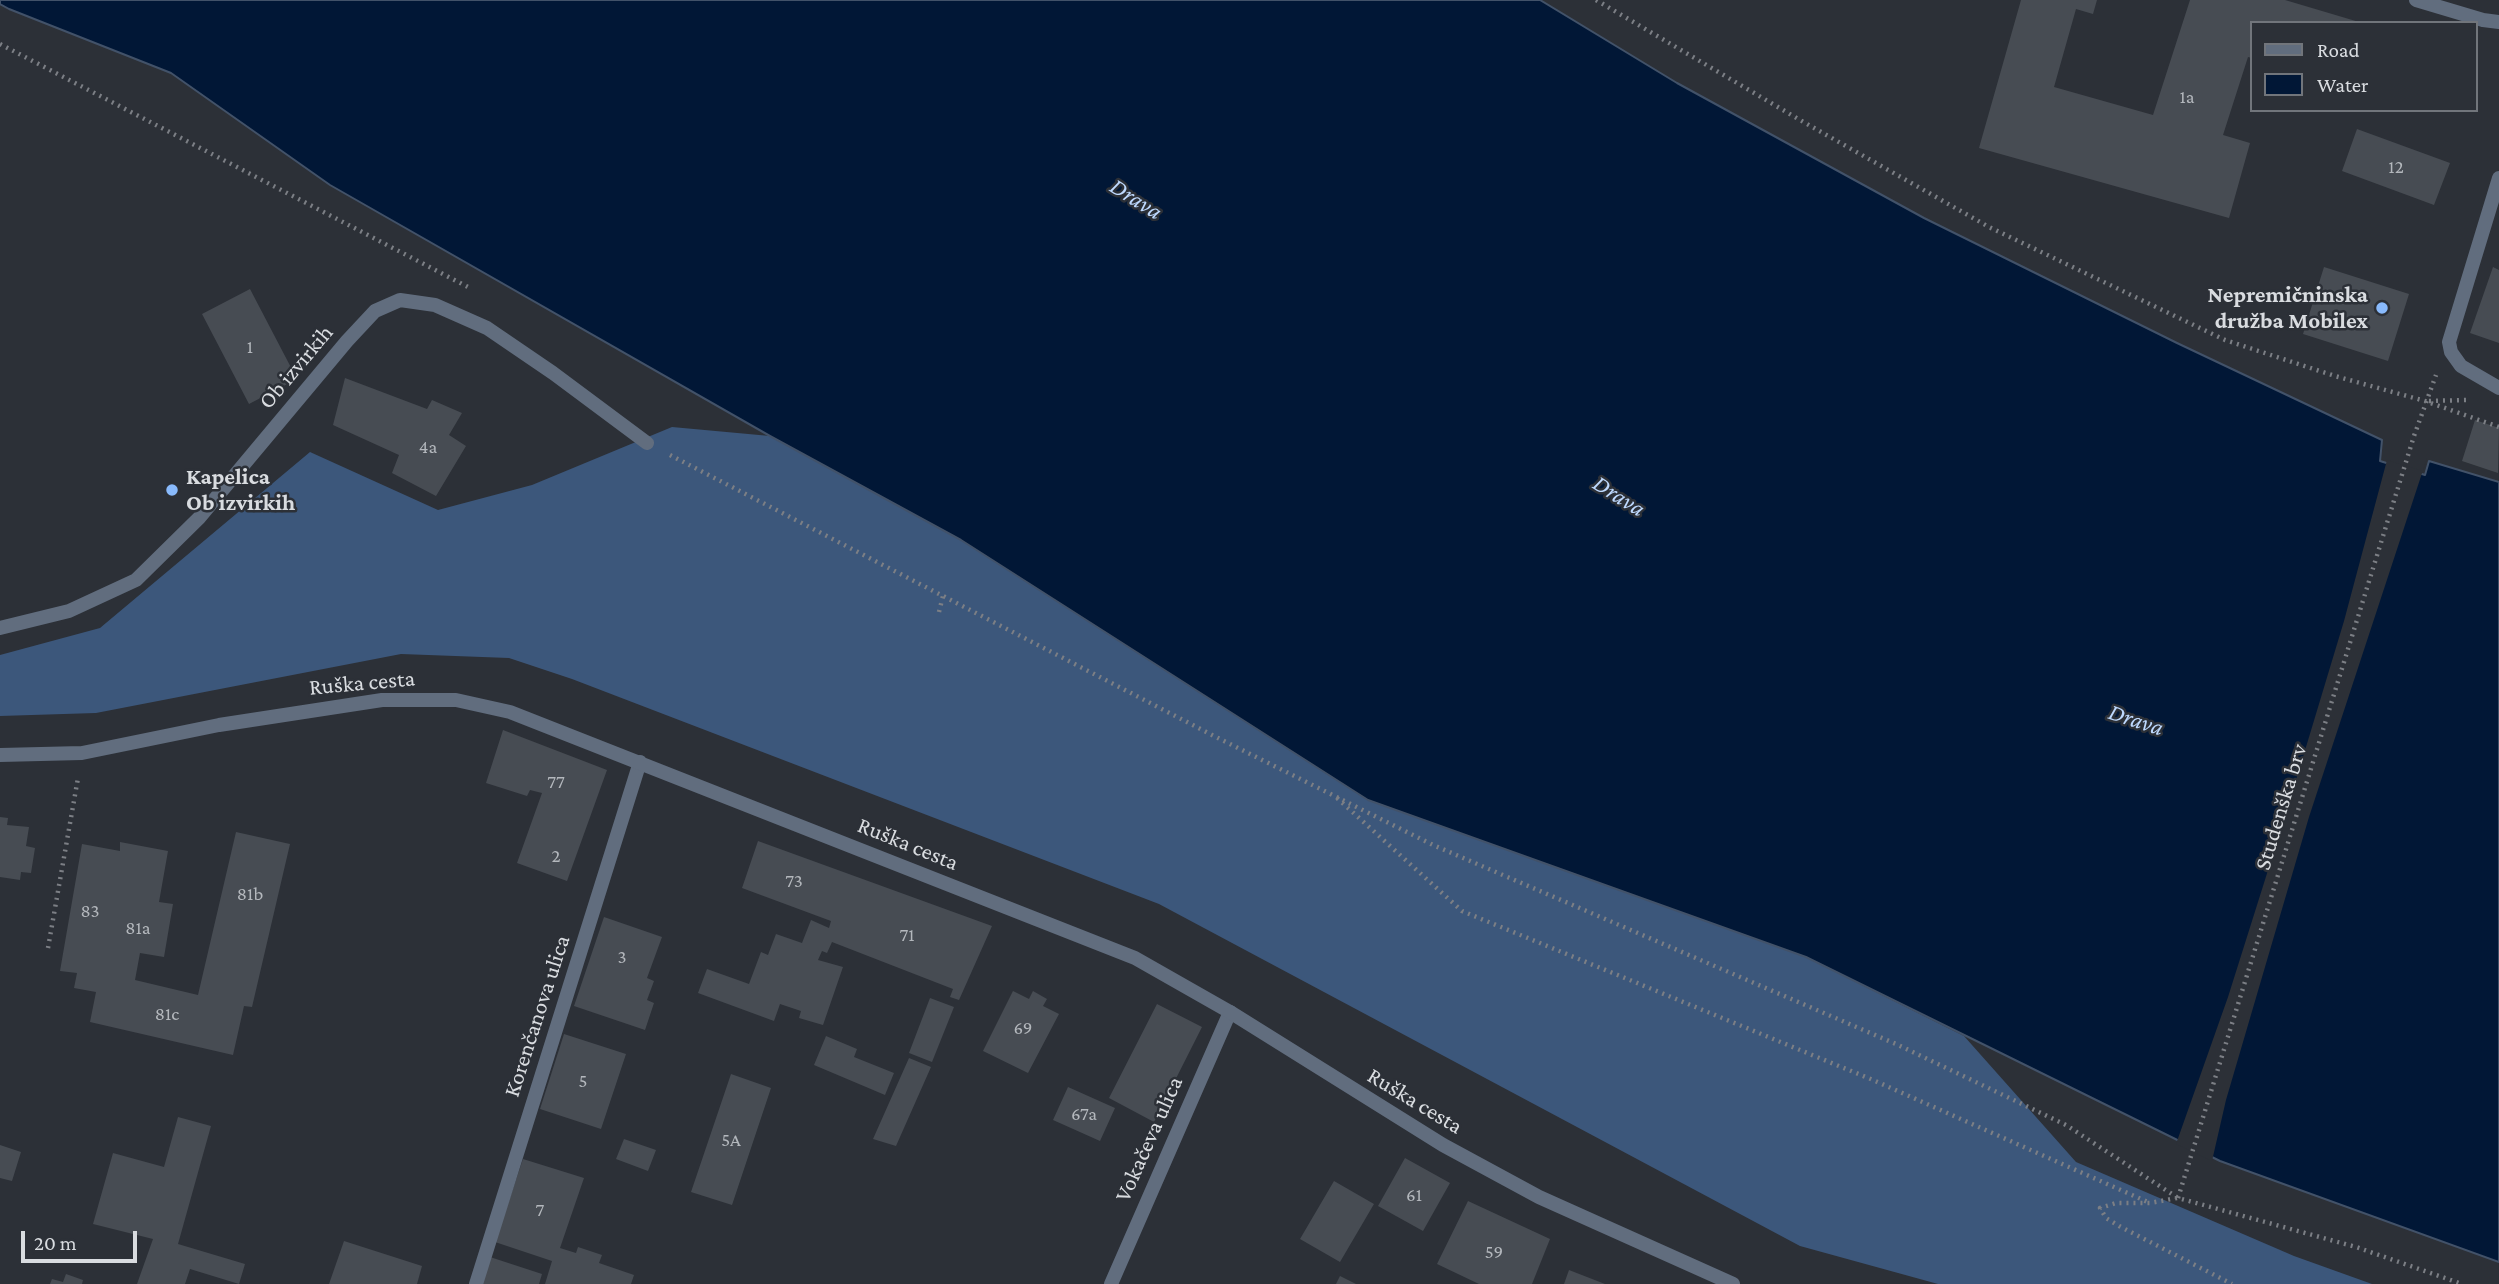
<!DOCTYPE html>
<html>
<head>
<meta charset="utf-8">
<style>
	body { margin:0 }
	#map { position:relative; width:2499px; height:1284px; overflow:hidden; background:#2c3037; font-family:"Crimson Pro",serif }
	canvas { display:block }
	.legend { position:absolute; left:2250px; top:21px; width:228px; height:91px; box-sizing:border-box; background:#2c3037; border:2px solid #71757b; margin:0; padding:9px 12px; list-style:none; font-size:21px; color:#d9dce0 }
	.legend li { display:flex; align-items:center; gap:14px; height:35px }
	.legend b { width:35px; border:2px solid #71757b }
	.scale { position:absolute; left:21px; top:1231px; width:116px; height:32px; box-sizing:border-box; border:4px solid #d9dce0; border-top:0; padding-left:9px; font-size:21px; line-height:24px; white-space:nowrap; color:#d9dce0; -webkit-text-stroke:5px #2c3037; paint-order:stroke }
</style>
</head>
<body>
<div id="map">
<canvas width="2499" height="1284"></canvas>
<ul class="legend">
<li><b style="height:9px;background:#616d7e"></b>Road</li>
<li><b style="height:19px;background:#011736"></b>Water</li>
</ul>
<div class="scale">20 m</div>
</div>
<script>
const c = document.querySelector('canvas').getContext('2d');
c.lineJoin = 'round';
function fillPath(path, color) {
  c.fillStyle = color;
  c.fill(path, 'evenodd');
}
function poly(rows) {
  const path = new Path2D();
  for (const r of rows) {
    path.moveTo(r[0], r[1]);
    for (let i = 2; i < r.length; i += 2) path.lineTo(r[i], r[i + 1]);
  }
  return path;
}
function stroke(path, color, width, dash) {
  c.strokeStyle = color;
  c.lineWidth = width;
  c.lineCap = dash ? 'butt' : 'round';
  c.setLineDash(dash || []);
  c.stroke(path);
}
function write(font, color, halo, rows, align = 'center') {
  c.font = font + ' "Crimson Pro",serif';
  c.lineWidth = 5;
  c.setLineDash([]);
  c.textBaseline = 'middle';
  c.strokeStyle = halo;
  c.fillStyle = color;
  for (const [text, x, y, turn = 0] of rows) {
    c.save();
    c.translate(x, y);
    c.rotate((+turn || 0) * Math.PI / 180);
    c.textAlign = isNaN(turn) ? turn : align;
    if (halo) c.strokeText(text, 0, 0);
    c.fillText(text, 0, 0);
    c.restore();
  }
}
const forest = poly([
	[672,427,770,436,961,540,1368,800,1806,957,1964,1036,2076,1162,2294,1256,2372,1284,1938,1284,1800,1246,1159,904,572,679,509,658,401,654,96,713,0,716,0,655,100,628,310,452,438,510,532,485]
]);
const water = poly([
	[0,0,1540,0,1677,83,1924,218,2177,343,2382,440,2380,461,2425,475,2429,461,2499,482,2499,1262,2220,1161,1806,957,1368,800,961,540,770,436,330,185,171,73,9,9,0,4,0,0]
]);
const pier = poly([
	[2427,458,2309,817,2226,1100,2212,1161,2176,1144,2228,997,2287,810,2344,621,2387,460,2423,471]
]);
const building = poly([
	[2021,0,2097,0,2093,14,2076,9,2054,87,2153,115,2190,0,2285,0,2359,22,2252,23,2252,58,2248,57,2223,135,2250,143,2229,218,1979,148],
	[2357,129,2450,163,2434,205,2342,171],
	[2324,267,2409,294,2388,361,2303,334],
	[2493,267,2499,270,2499,343,2470,333],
	[250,289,297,379,249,404,202,314],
	[345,378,427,409,432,400,462,413,449,435,466,446,436,496,392,473,399,455,333,425],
	[2475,420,2499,428,2498,473,2462,461],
	[503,730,607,770,567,881,517,863,542,793,530,790,527,796,486,783],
	[0,817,8,818,7,825,29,827,26,846,35,848,31,873,21,872,20,880,0,877],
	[236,832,290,844,252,1007,244,1006,233,1055,90,1022,96,992,74,988,77,973,60,971,82,844,120,851,120,842,168,851,159,902,173,904,164,957,140,953,135,980,198,995],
	[758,841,992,926,959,1000,950,997,953,989,832,942,827,953,822,951,818,960,843,967,823,1025,799,1018,801,1011,780,1004,774,1021,698,993,707,969,749,984,761,952,768,955,776,934,802,943,811,920,829,928,831,921,742,888],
	[604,917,662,937,647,978,654,981,647,1000,654,1003,645,1030,574,1006],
	[1013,991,1029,999,1033,991,1047,999,1043,1006,1059,1014,1028,1073,983,1051],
	[930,998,954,1007,932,1062,909,1053],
	[1157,1004,1202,1027,1154,1122,1109,1098],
	[564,1034,626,1054,601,1129,540,1109],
	[826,1036,857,1049,854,1057,894,1073,885,1095,814,1065],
	[909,1058,931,1067,896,1146,873,1139],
	[731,1074,771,1088,732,1205,691,1192],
	[1068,1087,1115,1108,1100,1141,1053,1120],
	[178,1117,211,1126,178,1244,245,1264,239,1284,190,1269,185,1284,137,1284,153,1239,93,1224,113,1153,164,1167],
	[624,1139,656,1150,648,1171,616,1159],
	[0,1145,21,1152,12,1181,0,1178],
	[1405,1158,1450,1183,1423,1231,1378,1206],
	[523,1159,584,1178,560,1248,576,1253,578,1247,602,1255,599,1263,634,1275,631,1284,545,1284,552,1261,495,1242],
	[1334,1181,1374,1204,1340,1262,1300,1239],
	[1468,1201,1550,1239,1532,1284,1479,1284,1437,1264],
	[344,1241,422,1266,417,1284,329,1284],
	[490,1257,542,1274,539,1284,481,1284],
	[1569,1270,1605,1284,1564,1284],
	[66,1274,83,1280,82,1284,50,1284,52,1279,63,1282],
	[1340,1276,1356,1284,1336,1284]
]);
const path = poly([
	[1596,0,1800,120,1989,227,2225,340,2335,376,2425,401,2499,427],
	[0,44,468,287],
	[2429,401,2466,400],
	[670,455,1216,737,1433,845,1896,1044,2066,1125,2178,1198,2356,1247,2462,1284],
	[939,612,943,596],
	[1337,798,1462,911,1873,1080,2150,1203],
	[48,948,78,778],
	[2177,1198,2150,1203,2116,1203,2100,1208,2106,1218,2119,1226,2232,1284],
	[2178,1198,2414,436,2436,375]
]);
const lane = poly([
	[476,1284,640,762],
	[1111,1284,1230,1012]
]);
const street = poly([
	[2416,0,2483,20,2499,22],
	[2499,178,2449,342,2451,352,2461,366,2499,388],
	[0,628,69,611,136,580,199,518,347,341,375,311,400,300,435,305,487,328,553,373,647,443],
	[0,755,82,753,219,725,382,700,456,700,510,712,1135,958,1230,1012,1443,1145,1539,1197,1733,1284]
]);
const markers = [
	[2382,308,7,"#89bafc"],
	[172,490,7,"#89bafc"]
];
const numberNames = [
	["1a",2187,97],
	["12",2396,167],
	["1",250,347],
	["4a",428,447],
	["77",556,782],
	["2",556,856],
	["73",794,881],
	["81b",250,894],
	["83",90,911],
	["81a",138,928],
	["71",907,935],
	["3",622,957],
	["81c",167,1014],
	["69",1023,1028],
	["5",583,1081],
	["67a",1084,1114],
	["5A",731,1140],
	["61",1414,1195],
	["7",540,1210],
	["59",1494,1252]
];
const poiNames = [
	["Nepremičninska",2368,295],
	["družba Mobilex",2368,321],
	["Kapelica",186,477,"left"],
	["Ob izvirkih",186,503,"left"]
];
const streetNames = [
	["Ob izvirkih",296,367,-50],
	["Ruška cesta",362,683,-5],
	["Studenška brv",2281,807,-73],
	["Ruška cesta",908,844,22],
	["Korenčanova ulica",537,1016,-72],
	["Ruška cesta",1415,1101,31],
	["Vokačeva ulica",1149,1139,-66]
];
const waterNames = [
	["Drava",1136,199,32],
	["Drava",1619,496,32],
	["Drava",2136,720,18]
];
fillPath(forest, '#3c577b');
fillPath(water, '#011736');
stroke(water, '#425269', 2);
fillPath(pier, '#2c3037');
fillPath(building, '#474c53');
stroke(path, '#7c7f85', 4.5, [2, 5]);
stroke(lane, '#616d7e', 14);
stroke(street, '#616d7e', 14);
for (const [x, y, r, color] of markers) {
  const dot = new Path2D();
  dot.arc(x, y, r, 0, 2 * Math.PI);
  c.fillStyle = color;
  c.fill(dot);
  stroke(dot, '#2c3037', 2.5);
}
write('19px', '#b4b8bd', null, numberNames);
write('bold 23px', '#d9dce0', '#2c3037', poiNames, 'right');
write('23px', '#d9dce0', '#2c3037', streetNames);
write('italic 24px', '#bed9fe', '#2c3037', waterNames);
</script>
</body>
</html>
